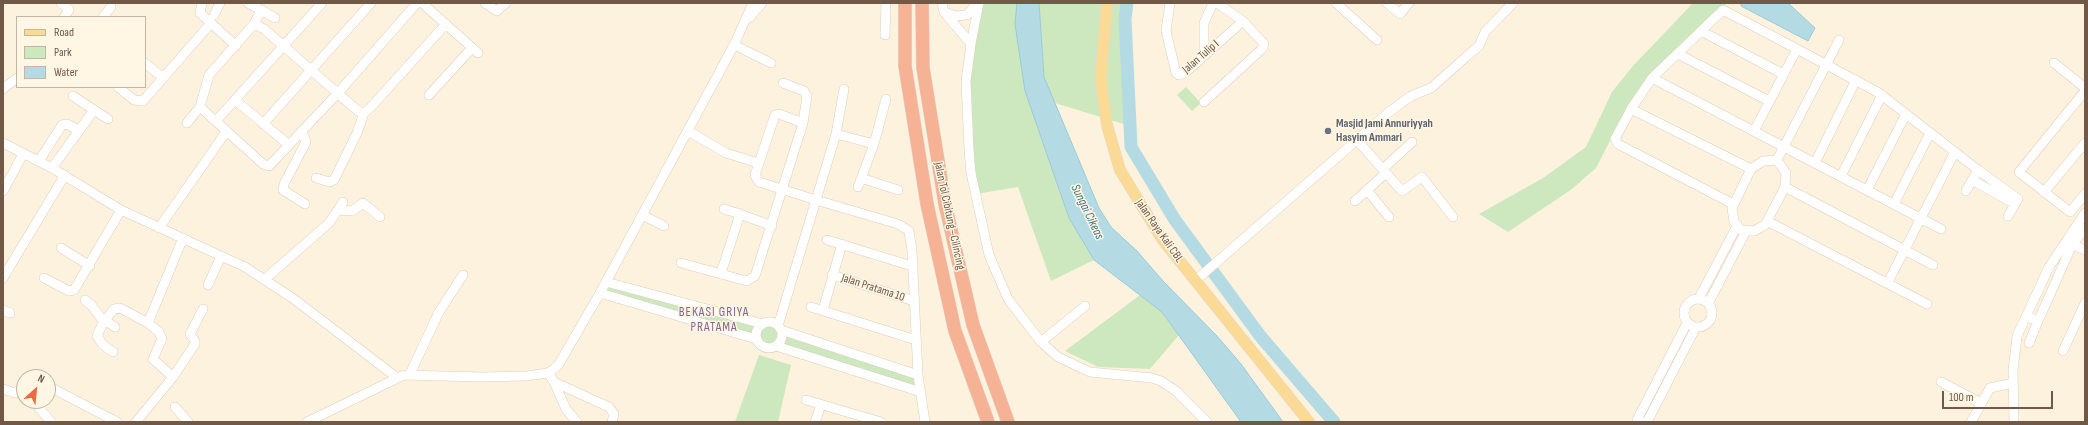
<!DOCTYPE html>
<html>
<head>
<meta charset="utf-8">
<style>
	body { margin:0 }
	#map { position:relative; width:2088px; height:425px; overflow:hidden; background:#fcf2de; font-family:"Sofia Sans Condensed",sans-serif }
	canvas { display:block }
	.frame { position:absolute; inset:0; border:4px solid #715847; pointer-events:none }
	.legend { position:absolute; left:16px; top:16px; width:130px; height:72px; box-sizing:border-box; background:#fff6e4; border:1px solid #c6b7a5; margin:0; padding:5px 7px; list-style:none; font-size:12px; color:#715847 }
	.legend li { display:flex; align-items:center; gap:8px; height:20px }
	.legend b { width:20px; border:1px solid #c6b7a5 }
	.north { position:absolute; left:16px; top:369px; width:40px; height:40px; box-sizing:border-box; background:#fff6e4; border:1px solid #c6b7a5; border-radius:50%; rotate:27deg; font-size:11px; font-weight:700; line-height:16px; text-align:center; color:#715847 }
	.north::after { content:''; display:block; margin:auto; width:14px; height:18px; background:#e66e43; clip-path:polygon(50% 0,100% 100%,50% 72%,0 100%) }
	.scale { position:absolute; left:1942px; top:391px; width:111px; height:18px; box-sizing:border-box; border:2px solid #715847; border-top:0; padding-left:5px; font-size:12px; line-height:14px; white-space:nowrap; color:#715847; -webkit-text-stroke:3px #fff6e4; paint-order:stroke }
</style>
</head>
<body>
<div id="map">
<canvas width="2088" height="425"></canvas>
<div class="frame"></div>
<ul class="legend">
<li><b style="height:5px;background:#fbda96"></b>Road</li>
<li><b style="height:11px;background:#cde8be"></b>Park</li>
<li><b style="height:11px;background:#b4dbe4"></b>Water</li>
</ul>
<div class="north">N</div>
<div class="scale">100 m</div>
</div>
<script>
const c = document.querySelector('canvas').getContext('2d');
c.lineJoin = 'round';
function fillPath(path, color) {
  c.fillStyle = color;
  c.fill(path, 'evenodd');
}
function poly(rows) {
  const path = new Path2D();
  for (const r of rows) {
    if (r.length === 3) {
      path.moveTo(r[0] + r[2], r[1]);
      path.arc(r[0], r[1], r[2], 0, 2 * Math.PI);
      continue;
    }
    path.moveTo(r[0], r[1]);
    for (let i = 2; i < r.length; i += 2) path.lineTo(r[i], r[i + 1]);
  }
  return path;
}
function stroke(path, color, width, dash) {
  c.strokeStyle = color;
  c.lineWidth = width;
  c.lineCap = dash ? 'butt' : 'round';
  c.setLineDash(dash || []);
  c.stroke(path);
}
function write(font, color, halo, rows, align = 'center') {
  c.font = font + ' "Sofia Sans Condensed",sans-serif';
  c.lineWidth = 3;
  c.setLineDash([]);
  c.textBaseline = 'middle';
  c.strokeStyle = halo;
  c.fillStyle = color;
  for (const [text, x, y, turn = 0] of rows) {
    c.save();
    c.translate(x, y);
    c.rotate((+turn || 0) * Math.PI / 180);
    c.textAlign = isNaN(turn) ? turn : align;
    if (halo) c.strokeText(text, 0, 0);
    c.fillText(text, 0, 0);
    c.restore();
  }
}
const green = poly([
	[980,3,1017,3,1025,91,1069,218,1094,260,1051,281,1018,187,976,194,966,92],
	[1039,3,1127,3,1121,65,1127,125,1055,103,1044,77],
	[1693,3,1727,3,1626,110,1596,168,1572,189,1508,232,1479,214,1543,178,1586,147,1612,92,1632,67],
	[1186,87,1201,103,1192,111,1177,95],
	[606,282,775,324,918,375,921,392,773,348,766,348,758,342,600,293],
	[1140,295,1162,311,1179,335,1150,369,1098,367,1065,351],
	[759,355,791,365,778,422,735,422]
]);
const water = poly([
	[1017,3,1039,3,1044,77,1099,208,1111,227,1137,251,1163,281,1216,335,1241,364,1283,422,1241,422,1162,312,1094,260,1069,218,1025,91,1015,24,1017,3],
	[1741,3,1788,3,1815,28,1808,41,1741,6,1741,3]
]);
const river = poly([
	[1127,3,1125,19,1131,147,1175,220,1261,337,1334,422]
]);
const minor = poly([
	[61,3,69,10,64,17],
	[202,3,200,13,236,46],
	[248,3,261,10,254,24],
	[422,3,478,53],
	[485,3,497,11,506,3],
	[942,3,944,12,971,44],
	[979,3,971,44,966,81,969,150,971,173,989,255,1008,299,1041,342,1058,357,1090,372,1152,378,1161,381,1176,391,1207,422],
	[1170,3,1166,31,1176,73,1179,75,1186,72,1243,21],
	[1336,3,1377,40],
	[1387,3,1400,14,1409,3],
	[261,10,275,18],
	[944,12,956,16,967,15,977,3],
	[214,15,220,3],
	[103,17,111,7],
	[749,18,762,3],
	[1701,31,1783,74],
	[885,35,886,3],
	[734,45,771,63],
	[1797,49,1879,93,1978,170,2018,199,2008,216],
	[1204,54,1204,23,1213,3],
	[1678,54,1769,101],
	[145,63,162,77],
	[2054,63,2085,88],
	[1652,78,1941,229],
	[118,87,134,100,143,101,211,23],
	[3,89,17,78],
	[844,89,836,134,816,200,898,224,909,231,912,251,918,375,925,422],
	[2085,91,2019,172,2070,212,2085,194],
	[429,95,472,48],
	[73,96,94,110],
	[235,100,289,145],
	[1204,102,1262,49,1264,44,1243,21,1217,3],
	[200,107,263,164,269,166,338,93,417,3],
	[1631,109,1751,169],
	[216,121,322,3],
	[187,123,200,107,209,75,254,24,264,29,358,111,364,113,371,107,446,24],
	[263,124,371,3],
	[688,131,726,153,758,163],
	[302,132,306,142,284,184,283,190,305,204],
	[836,134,874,144],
	[1357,140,1402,191,1422,177,1453,217],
	[3,143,52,168,121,210,245,267,294,299,396,377],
	[1777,160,1786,173,1785,187,1765,225,1754,231,1741,230,1734,221,1732,208,1751,169,1763,161,1777,160],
	[1777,160,1839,40],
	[39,161,62,125,67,124,78,130],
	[1815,163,1856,80],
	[52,168,94,110,108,119],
	[1383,169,1412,142],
	[1841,176,1882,95],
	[316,178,330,182,334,180,357,133,364,113],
	[861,178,898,190],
	[1972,180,2015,204],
	[858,187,874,144,886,99],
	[1785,187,1933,265],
	[1367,190,1389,217],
	[1867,190,1906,114],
	[3,191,23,154],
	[1966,191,1975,175],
	[2044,192,2085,143],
	[1355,201,1386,173],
	[1733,204,1618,144,1615,139,1631,109,1652,78,1723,10,1797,49,1754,131],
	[1894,204,1930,133],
	[724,209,740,214],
	[338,210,352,211,363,203,380,217],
	[642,215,664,226],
	[1767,221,1927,304],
	[159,228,226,132],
	[827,240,912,266],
	[2068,243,2085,250],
	[61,248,90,266],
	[681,263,743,280,747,281,755,276,803,123,807,96,804,91,783,83],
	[721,273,740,214,772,226],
	[832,275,914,301],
	[3,278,65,175],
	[44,278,69,291,74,290,121,210],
	[265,279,329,223,343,202],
	[1195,281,1389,112,1411,96,1431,88,1467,56,1479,46,1485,32,1513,3],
	[606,282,763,324],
	[1888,282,1955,152],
	[208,285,221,256],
	[600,293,756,339],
	[1699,298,1737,226],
	[1698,313,14],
	[85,300,92,306,101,318,115,327],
	[1709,302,1746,231],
	[811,307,916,340],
	[3,310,10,313],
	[823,310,842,244],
	[2026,316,2038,321,2029,343],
	[2040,317,2072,245,2085,228],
	[769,335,13],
	[778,326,816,200,759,182,755,175,775,115,779,114,803,123],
	[781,330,918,375],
	[1041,342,1085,306],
	[776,346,921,392],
	[2063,351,2085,303],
	[113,352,103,345,97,336,103,323,114,309,120,308,148,323],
	[548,373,554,382,609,407,614,414,612,422],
	[410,374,439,312,463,275],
	[173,377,195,344,195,341,190,334,203,309],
	[554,382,566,409,577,422],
	[1941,382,1981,403],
	[48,386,117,422],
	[3,389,15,393,24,385],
	[806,400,881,422],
	[40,401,39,408,51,422],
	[175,407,188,422],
	[136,422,173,377,153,359,162,339,159,332,148,323,183,238],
	[307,422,404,375,481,377,526,376,548,373,554,369,559,364,600,293,734,45,753,3],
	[815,422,821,405],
	[1642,422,1637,420,1687,323],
	[1647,422,1696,327],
	[1971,422,1990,388,2013,383],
	[2014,422,2013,370,2017,336,2049,267,2085,213]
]);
const major = poly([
	[1107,3,1101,74,1102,90,1107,125,1120,170,1162,239,1309,422]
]);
const highway = poly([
	[905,3,905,66,927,204,955,331,988,422],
	[922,3,923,68,945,204,973,325,1008,422]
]);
const markers = [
	[1328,131,4,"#6b7280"]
];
const streetNames = [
	["Jalan Tulip I",1201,57,-41],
	["Jalan Tol Cibitung–Cilincing",949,216,78],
	["Jalan Raya Kali CBL",1159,231,55],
	["Jalan Pratama 10",873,288,18]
];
const worshipNames = [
	["Masjid Jami Annuriyyah",1336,124],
	["Hasyim Ammari",1336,138]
];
const waterNames = [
	["Sungai Cikeas",1087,212,64]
];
const neighbourhoodNames = [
	["BEKASI GRIYA",714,313],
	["PRATAMA",714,328]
];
fillPath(green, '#cde8be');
fillPath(water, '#b4dbe4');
stroke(water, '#9acad6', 1);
stroke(river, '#b4dbe4', 13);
stroke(minor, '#dfcebb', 10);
stroke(major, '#e0dad7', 12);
stroke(highway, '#e0dad7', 14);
stroke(minor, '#fff', 9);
stroke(major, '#fbda96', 11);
stroke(highway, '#f6b294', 13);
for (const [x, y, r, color] of markers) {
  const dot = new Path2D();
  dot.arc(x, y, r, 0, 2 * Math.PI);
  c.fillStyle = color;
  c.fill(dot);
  stroke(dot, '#fff6e4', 1.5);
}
write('12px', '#715847', '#fff6e4', streetNames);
write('bold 12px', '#5b616d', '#fff6e4', worshipNames, 'left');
write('italic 13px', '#417785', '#fff6e4', waterNames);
c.letterSpacing = '1px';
write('13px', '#866295', '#fff6e4', neighbourhoodNames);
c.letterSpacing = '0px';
</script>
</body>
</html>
